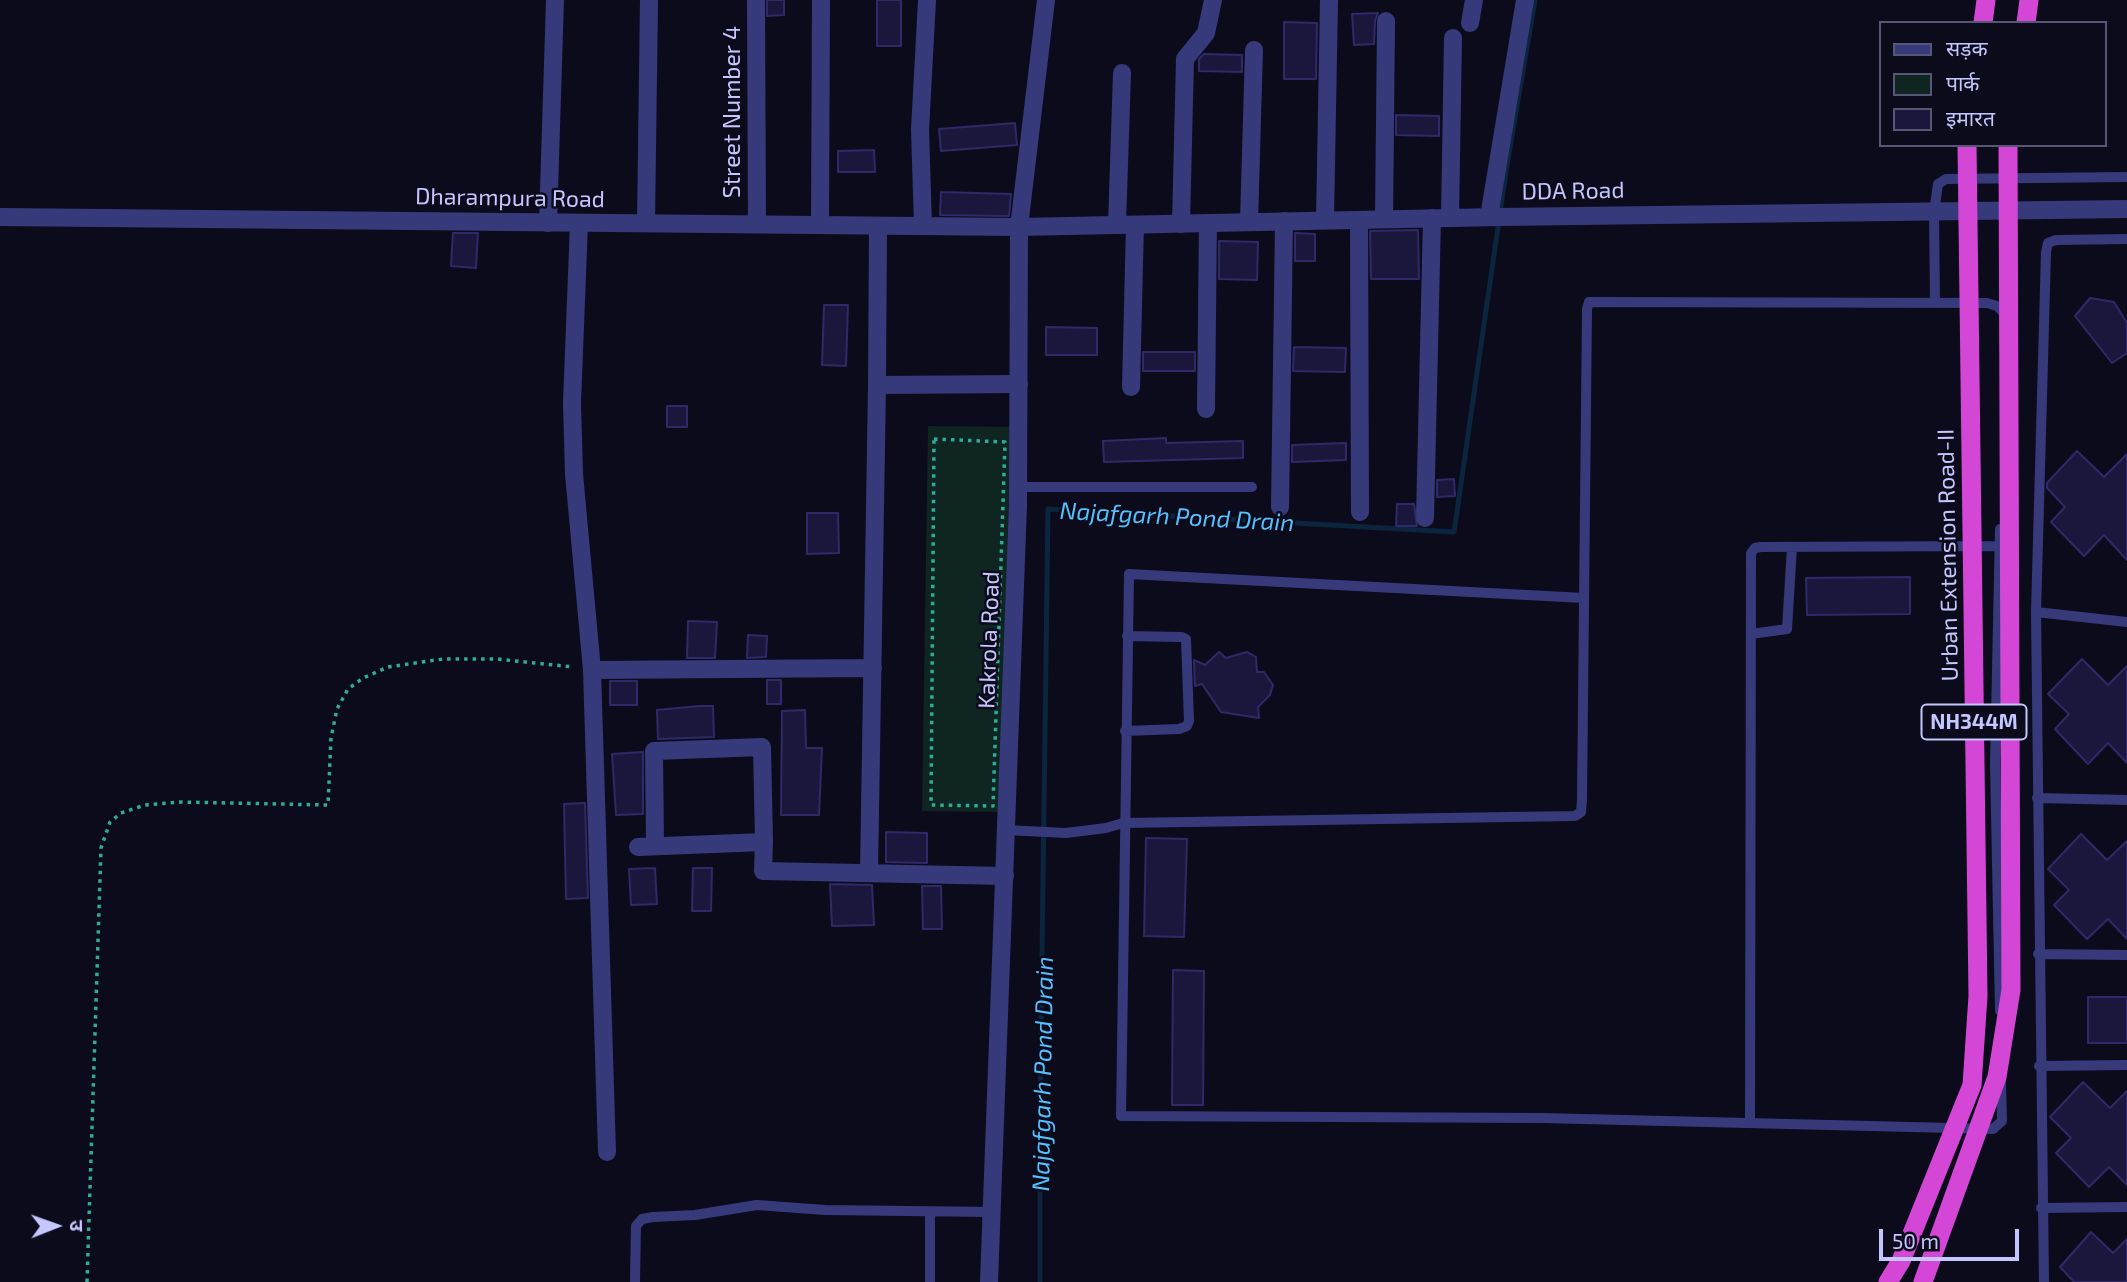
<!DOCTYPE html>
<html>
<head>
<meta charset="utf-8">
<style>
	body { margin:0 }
	#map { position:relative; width:2127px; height:1282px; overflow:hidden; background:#0c0b1c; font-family:"Exo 2","Noto Sans Devanagari",sans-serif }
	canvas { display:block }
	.legend { position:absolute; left:1879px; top:21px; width:228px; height:126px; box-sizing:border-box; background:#0c0b1c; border:2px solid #565677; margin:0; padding:9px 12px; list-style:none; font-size:21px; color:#c6c6ff }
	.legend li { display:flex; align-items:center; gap:14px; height:35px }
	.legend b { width:35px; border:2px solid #565677 }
	.north { position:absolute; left:21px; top:1191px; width:70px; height:70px; -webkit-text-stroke:5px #0c0b1c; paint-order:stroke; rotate:89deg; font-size:19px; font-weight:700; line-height:28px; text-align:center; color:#c6c6ff }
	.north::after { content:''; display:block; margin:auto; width:24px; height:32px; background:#c6c6ff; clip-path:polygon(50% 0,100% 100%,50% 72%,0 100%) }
	.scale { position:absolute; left:1879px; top:1229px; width:140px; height:32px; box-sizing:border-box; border:4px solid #c6c6ff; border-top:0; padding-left:9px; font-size:21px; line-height:24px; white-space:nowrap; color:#c6c6ff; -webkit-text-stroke:5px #0c0b1c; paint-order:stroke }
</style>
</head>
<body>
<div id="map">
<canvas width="2127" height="1282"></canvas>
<ul class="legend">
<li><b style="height:9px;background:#363a7b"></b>सड़क</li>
<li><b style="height:19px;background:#0e2522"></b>पार्क</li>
<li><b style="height:19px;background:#1b173c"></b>इमारत</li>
</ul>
<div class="north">उ</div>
<div class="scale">50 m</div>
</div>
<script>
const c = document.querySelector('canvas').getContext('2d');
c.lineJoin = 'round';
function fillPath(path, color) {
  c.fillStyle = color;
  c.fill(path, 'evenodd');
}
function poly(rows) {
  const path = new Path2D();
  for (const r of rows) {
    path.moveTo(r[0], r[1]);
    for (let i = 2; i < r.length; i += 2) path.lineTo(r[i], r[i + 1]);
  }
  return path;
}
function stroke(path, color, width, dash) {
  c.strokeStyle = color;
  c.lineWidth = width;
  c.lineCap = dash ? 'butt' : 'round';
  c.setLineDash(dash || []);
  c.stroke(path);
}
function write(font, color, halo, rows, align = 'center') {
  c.font = font + ' "Exo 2",sans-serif';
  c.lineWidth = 5;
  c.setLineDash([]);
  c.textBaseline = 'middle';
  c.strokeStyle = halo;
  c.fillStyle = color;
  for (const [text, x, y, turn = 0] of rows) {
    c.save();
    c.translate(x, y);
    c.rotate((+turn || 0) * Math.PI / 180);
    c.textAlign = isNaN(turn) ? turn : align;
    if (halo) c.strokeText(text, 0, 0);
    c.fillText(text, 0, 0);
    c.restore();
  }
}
const green = poly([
	[928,426,1014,427,998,812,922,811]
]);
const stream = poly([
	[1040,1282,1040,1104,1048,509,1454,532,1507,165,1535,0]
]);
const building = poly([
	[767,0,784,0,784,15,767,16,767,0],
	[877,0,901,0,901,46,877,46,877,0],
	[1378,13,1375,21,1374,44,1354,45,1352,14,1378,13],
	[1284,22,1317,23,1316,79,1284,79,1284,22],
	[1204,54,1242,55,1242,72,1199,71,1199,59,1204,54],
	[1396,115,1439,116,1439,136,1396,135,1396,115],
	[1015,123,1017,145,941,151,939,129,1015,123],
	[874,150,875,172,838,172,838,151,874,150],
	[941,192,1011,194,1009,216,940,215,941,192],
	[1418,230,1419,279,1371,279,1370,231,1418,230],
	[453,233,478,233,476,268,451,266,453,233],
	[1295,233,1315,234,1315,261,1295,261,1295,233],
	[1219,241,1258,242,1257,280,1219,279,1219,241],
	[2090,298,2114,302,2127,323,2127,353,2112,363,2075,316,2090,298],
	[824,305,848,305,846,366,822,365,824,305],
	[1046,327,1097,328,1097,355,1046,355,1046,327],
	[1294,347,1346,348,1345,372,1293,371,1294,347],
	[1143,352,1195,352,1195,371,1143,371,1143,352],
	[667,406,687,406,687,427,667,427,667,406],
	[1166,438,1166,443,1243,441,1243,458,1104,462,1103,441,1166,438],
	[1346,443,1346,460,1292,462,1292,445,1346,443],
	[2077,451,2104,477,2127,454,2127,560,2104,535,2084,556,2051,522,2065,507,2047,488,2047,483,2077,451],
	[1454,479,1455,496,1437,497,1437,480,1454,479],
	[1397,504,1414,504,1417,526,1396,526,1397,504],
	[807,513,838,513,839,553,807,554,807,513],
	[1910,577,1910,614,1807,615,1806,578,1910,577],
	[688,621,717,622,715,658,687,658,688,621],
	[748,635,767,636,766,657,747,658,748,635],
	[1219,652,1226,658,1247,652,1256,657,1257,672,1264,672,1273,685,1270,695,1258,707,1259,718,1221,712,1202,684,1195,686,1194,660,1205,665,1219,652],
	[2082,659,2108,685,2127,666,2127,763,2108,743,2088,764,2055,729,2069,714,2048,694,2082,659],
	[767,680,781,680,781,704,767,704,767,680],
	[610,681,637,681,637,705,610,705,610,681],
	[699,706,713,706,714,737,658,739,657,710,699,706],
	[805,710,806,748,822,748,819,815,781,815,782,711,805,710],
	[643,752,643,814,616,815,612,754,643,752],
	[585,803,588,898,566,899,564,804,585,803],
	[886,832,927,833,927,863,886,862,886,832],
	[2081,834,2107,860,2127,841,2127,939,2108,919,2087,939,2054,905,2069,890,2048,869,2081,834],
	[1146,838,1187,839,1184,937,1144,936,1146,838],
	[655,868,657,904,631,905,629,869,655,868],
	[693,868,712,868,711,911,692,911,693,868],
	[830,884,872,885,874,925,832,926,830,884],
	[922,886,941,886,942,929,923,929,922,886],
	[1173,970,1204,971,1203,1105,1172,1105,1173,970],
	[2088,997,2127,997,2127,1043,2088,1043,2088,997],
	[2083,1082,2110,1108,2127,1091,2127,1185,2109,1167,2089,1187,2056,1153,2071,1138,2050,1117,2083,1082],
	[2091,1232,2113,1253,2127,1239,2127,1282,2074,1282,2060,1267,2091,1232]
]);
const path = poly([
	[934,439,1005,442,993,806,931,805,934,439],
	[87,1282,101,848,110,822,121,813,145,805,181,802,328,805,331,738,337,709,348,689,363,678,388,667,443,659,497,659,573,667]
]);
const service = poly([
	[1935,303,1934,212,1938,184,1946,179,2127,177],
	[1018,487,1252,487],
	[1584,598,1129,574,1121,1116,1542,1118,1993,1129,2002,1121,2001,1082],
	[2036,612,2127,622],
	[1751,634,1787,629,1792,547],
	[1125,731,1179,729,1187,726,1189,721,1186,639,1182,637,1127,636],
	[2037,798,2127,800],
	[1006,830,1066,833,1106,828,1123,823,1575,816,1581,812,1582,800,1587,309,1589,302,1987,303,1997,306,2005,314,2004,318],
	[2038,954,2127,955],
	[2000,1011,1995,764,2000,529],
	[2039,1066,2127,1065],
	[1750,1122,1751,553,1755,548,1761,547,2000,546],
	[2041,1208,2127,1207],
	[635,1282,636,1226,642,1219,653,1217,695,1215,757,1205,825,1210,992,1212],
	[930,1282,930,1212],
	[2044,1282,2036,612,2046,252,2048,243,2056,240,2127,239]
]);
const minor = poly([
	[756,0,757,224],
	[1470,23,1474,0],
	[1489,217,1525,0],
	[1450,218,1453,38],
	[1384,219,1386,21],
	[1325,220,1329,0],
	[1359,220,1360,512],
	[1249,222,1254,50],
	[548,223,555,0],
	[579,223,572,403,574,474,592,670],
	[646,223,649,0],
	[1181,224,1185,59,1206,33,1213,0],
	[820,225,821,0],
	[1117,225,1122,73],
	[923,226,920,130,927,0],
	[877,385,878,226],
	[1131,387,1135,225],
	[1206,409,1208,223],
	[1280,507,1284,221],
	[1425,518,1432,218],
	[655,844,654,751,762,747,764,842],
	[638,847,764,842,763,871,1005,876],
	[869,872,877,385,1019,384],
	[607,1152,592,670,873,668]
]);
const tertiary = poly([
	[0,217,1019,227,1499,217,2127,209],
	[989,1282,1018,505,1019,227,1046,0]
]);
const trunk = poly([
	[1983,23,1986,0],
	[2026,23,2029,0]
]);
const trunkBridge = poly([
	[1888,1282,1901,1261,1972,1085,1978,996,1967,145],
	[1923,1282,1997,1077,2011,990,2008,145]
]);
const shields = [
	[1974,722,105]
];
const shieldNames = [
	["NH344M",1974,722]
];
const streetNames = [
	["Street Number 4",732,112,-90],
	["DDA Road",1573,191,-1],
	["Dharampura Road",510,198,1],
	["Urban Extension Road-II",1948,555,-91],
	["Kakrola Road",989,640,-88]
];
const waterNames = [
	["Najafgarh Pond Drain",1177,517,3],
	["Najafgarh Pond Drain",1043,1074,-89]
];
fillPath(green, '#0e2522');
stroke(stream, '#0b253f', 5);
fillPath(building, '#1b173c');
stroke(building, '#2f2968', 2);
stroke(path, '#2dac97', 3.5, [3.5, 5]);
stroke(service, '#363a7b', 10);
stroke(minor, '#363a7b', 18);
stroke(tertiary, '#363a7b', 18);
stroke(trunk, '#d447d6', 19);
stroke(trunkBridge, '#d447d6', 19);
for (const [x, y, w] of shields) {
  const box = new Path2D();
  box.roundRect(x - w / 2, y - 17.5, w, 35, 5);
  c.fillStyle = '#0c0b1c';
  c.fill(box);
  stroke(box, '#c6c6ff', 2);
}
write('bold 21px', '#c6c6ff', null, shieldNames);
write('23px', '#c6c6ff', '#0c0b1c', streetNames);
write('italic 24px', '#54c1fe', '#0c0b1c', waterNames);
</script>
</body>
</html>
